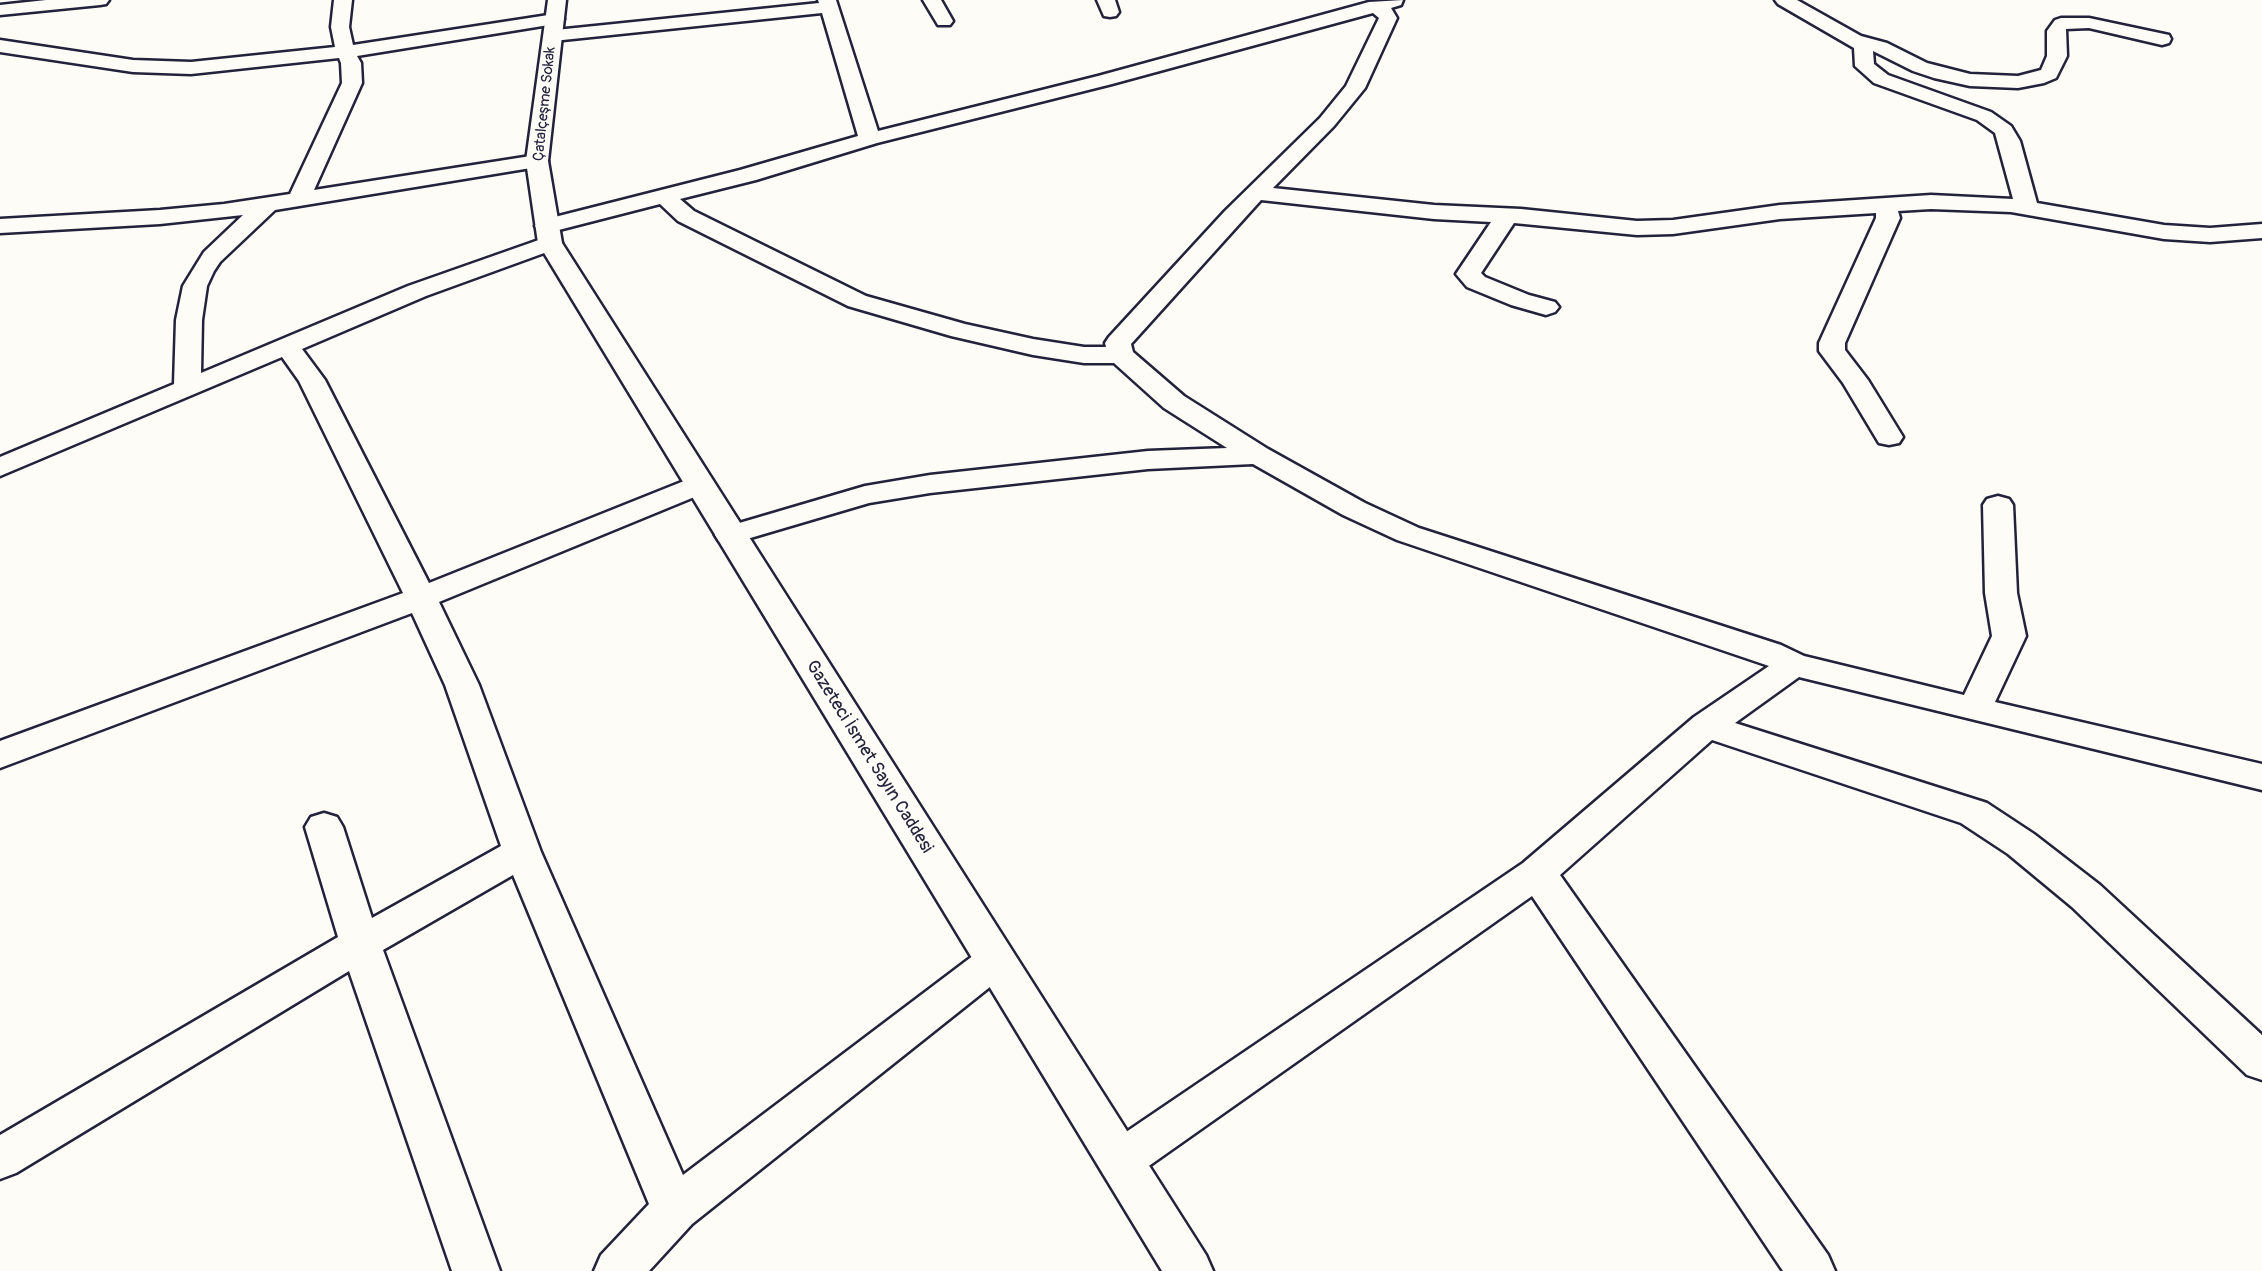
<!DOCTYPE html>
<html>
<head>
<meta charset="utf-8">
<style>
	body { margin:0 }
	canvas { display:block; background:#fdfcf7 }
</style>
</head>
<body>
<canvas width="2262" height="1271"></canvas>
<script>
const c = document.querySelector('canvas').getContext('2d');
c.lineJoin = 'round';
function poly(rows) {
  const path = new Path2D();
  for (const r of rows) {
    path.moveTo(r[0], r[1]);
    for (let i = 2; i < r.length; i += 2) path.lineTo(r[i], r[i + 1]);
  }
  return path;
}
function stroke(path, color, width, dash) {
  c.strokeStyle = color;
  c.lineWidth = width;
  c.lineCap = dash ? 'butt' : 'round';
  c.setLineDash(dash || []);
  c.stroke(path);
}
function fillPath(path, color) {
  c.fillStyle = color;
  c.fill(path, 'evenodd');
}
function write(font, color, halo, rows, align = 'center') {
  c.font = font + ' Pangolin,sans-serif';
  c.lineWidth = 4.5;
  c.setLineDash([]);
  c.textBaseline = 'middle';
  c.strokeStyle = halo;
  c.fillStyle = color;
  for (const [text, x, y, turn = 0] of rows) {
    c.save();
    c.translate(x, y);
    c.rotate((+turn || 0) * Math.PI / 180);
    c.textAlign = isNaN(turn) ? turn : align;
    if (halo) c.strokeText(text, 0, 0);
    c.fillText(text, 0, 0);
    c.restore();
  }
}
const street = poly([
	[46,0,109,0,106,4,100,5,0,15,0,5,46,0],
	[334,0,352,0,349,27,353,45,555,14,561,15,564,19,561,23,555,24,357,56,361,63,362,83,314,190,537,155,545,156,548,161,545,166,537,167,275,210,220,262,214,271,207,286,202,320,201,373,408,286,550,236,558,238,562,243,558,248,426,296,302,349,325,380,429,583,689,479,699,476,709,479,714,485,709,491,439,602,479,685,541,852,683,1175,982,949,996,944,1010,949,1016,960,1010,971,692,1224,649,1271,594,1271,601,1255,649,1204,513,875,383,950,500,1271,452,1271,349,971,16,1173,0,1179,0,1135,338,937,305,827,311,817,324,813,337,817,343,827,372,918,501,846,445,685,412,613,0,768,0,741,403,593,299,381,282,357,0,476,0,457,174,384,176,320,183,286,204,252,243,215,160,224,0,233,0,219,160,210,224,204,290,194,342,83,341,63,339,58,191,74,133,72,0,52,0,40,133,60,191,62,335,47,331,27,334,0],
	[818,0,836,0,878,131,1098,76,1369,2,1403,0,1401,5,1391,8,1397,18,1365,88,1334,126,1273,188,1434,205,1521,209,1637,221,1673,220,1780,205,1931,195,2013,199,1995,133,1977,120,1874,83,1855,66,1854,48,1778,4,1775,0,1797,0,1861,36,1887,43,1927,63,1970,74,2018,76,2041,70,2047,56,2047,31,2055,20,2061,18,2089,18,2169,35,2171,39,2169,43,2162,45,2089,28,2066,29,2067,56,2056,78,2044,83,2018,88,1970,86,1934,78,1913,71,1873,51,1874,64,1888,75,1991,112,2011,126,2020,141,2037,203,2164,225,2210,228,2262,224,2262,238,2210,242,2164,239,2011,212,1931,209,1898,211,1900,218,1845,343,1845,350,1868,380,1903,437,1899,443,1889,445,1879,443,1843,383,1819,351,1819,343,1876,218,1876,213,1780,219,1673,234,1637,235,1514,223,1481,273,1485,277,1529,295,1555,302,1559,307,1555,312,1546,315,1511,305,1467,287,1456,274,1491,222,1434,219,1261,200,1131,344,1133,352,1184,396,1268,449,1365,503,1419,528,1781,645,1804,656,1964,695,1992,636,1985,593,1983,505,1987,499,1998,496,2009,499,2013,505,2017,593,2026,636,1995,702,2262,764,2262,790,1799,677,1735,723,1987,803,2034,834,2100,885,2262,1035,2262,1080,2247,1075,2072,907,2008,854,1961,823,1712,740,1560,875,1828,1255,1835,1271,1783,1271,1532,896,1136,1175,1120,1181,1104,1175,1097,1161,1104,1147,1523,863,1694,717,1769,666,1397,540,1343,515,1253,464,1148,469,930,493,869,503,730,544,719,541,715,535,719,529,865,486,930,475,1148,451,1227,448,1164,408,1114,363,1084,363,1033,355,951,336,848,306,678,221,660,204,547,233,539,231,535,226,539,221,740,170,858,136,822,13,553,41,546,39,544,35,546,31,819,3,818,0],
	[1373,13,1379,18,1346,86,1320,118,1225,211,1109,337,1105,343,1106,347,1084,347,1033,339,965,324,866,296,694,211,680,199,756,180,877,143,1112,84,1373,13],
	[923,0,941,0,953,21,950,25,938,25,923,0],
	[1097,0,1115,0,1119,12,1116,16,1110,17,1104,16,1097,0]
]);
const secondary = poly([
	[548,0,566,0,548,161,562,243,1206,1255,1213,1271,1162,1271,538,243,526,161,548,0]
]);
const farStreetnames = [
	["Çatalçeşme Sokak",545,104,-84]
];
const streetNames = [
	["Gazeteci İsmet Sayın Caddesi",869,757,58]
];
stroke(street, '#22223b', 5);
stroke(secondary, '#22223b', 5);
fillPath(street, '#fdfcf7');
fillPath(secondary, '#fdfcf7');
write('15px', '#22223b', '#fdfcf7', farStreetnames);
write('18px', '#22223b', '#fdfcf7', streetNames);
</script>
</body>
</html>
